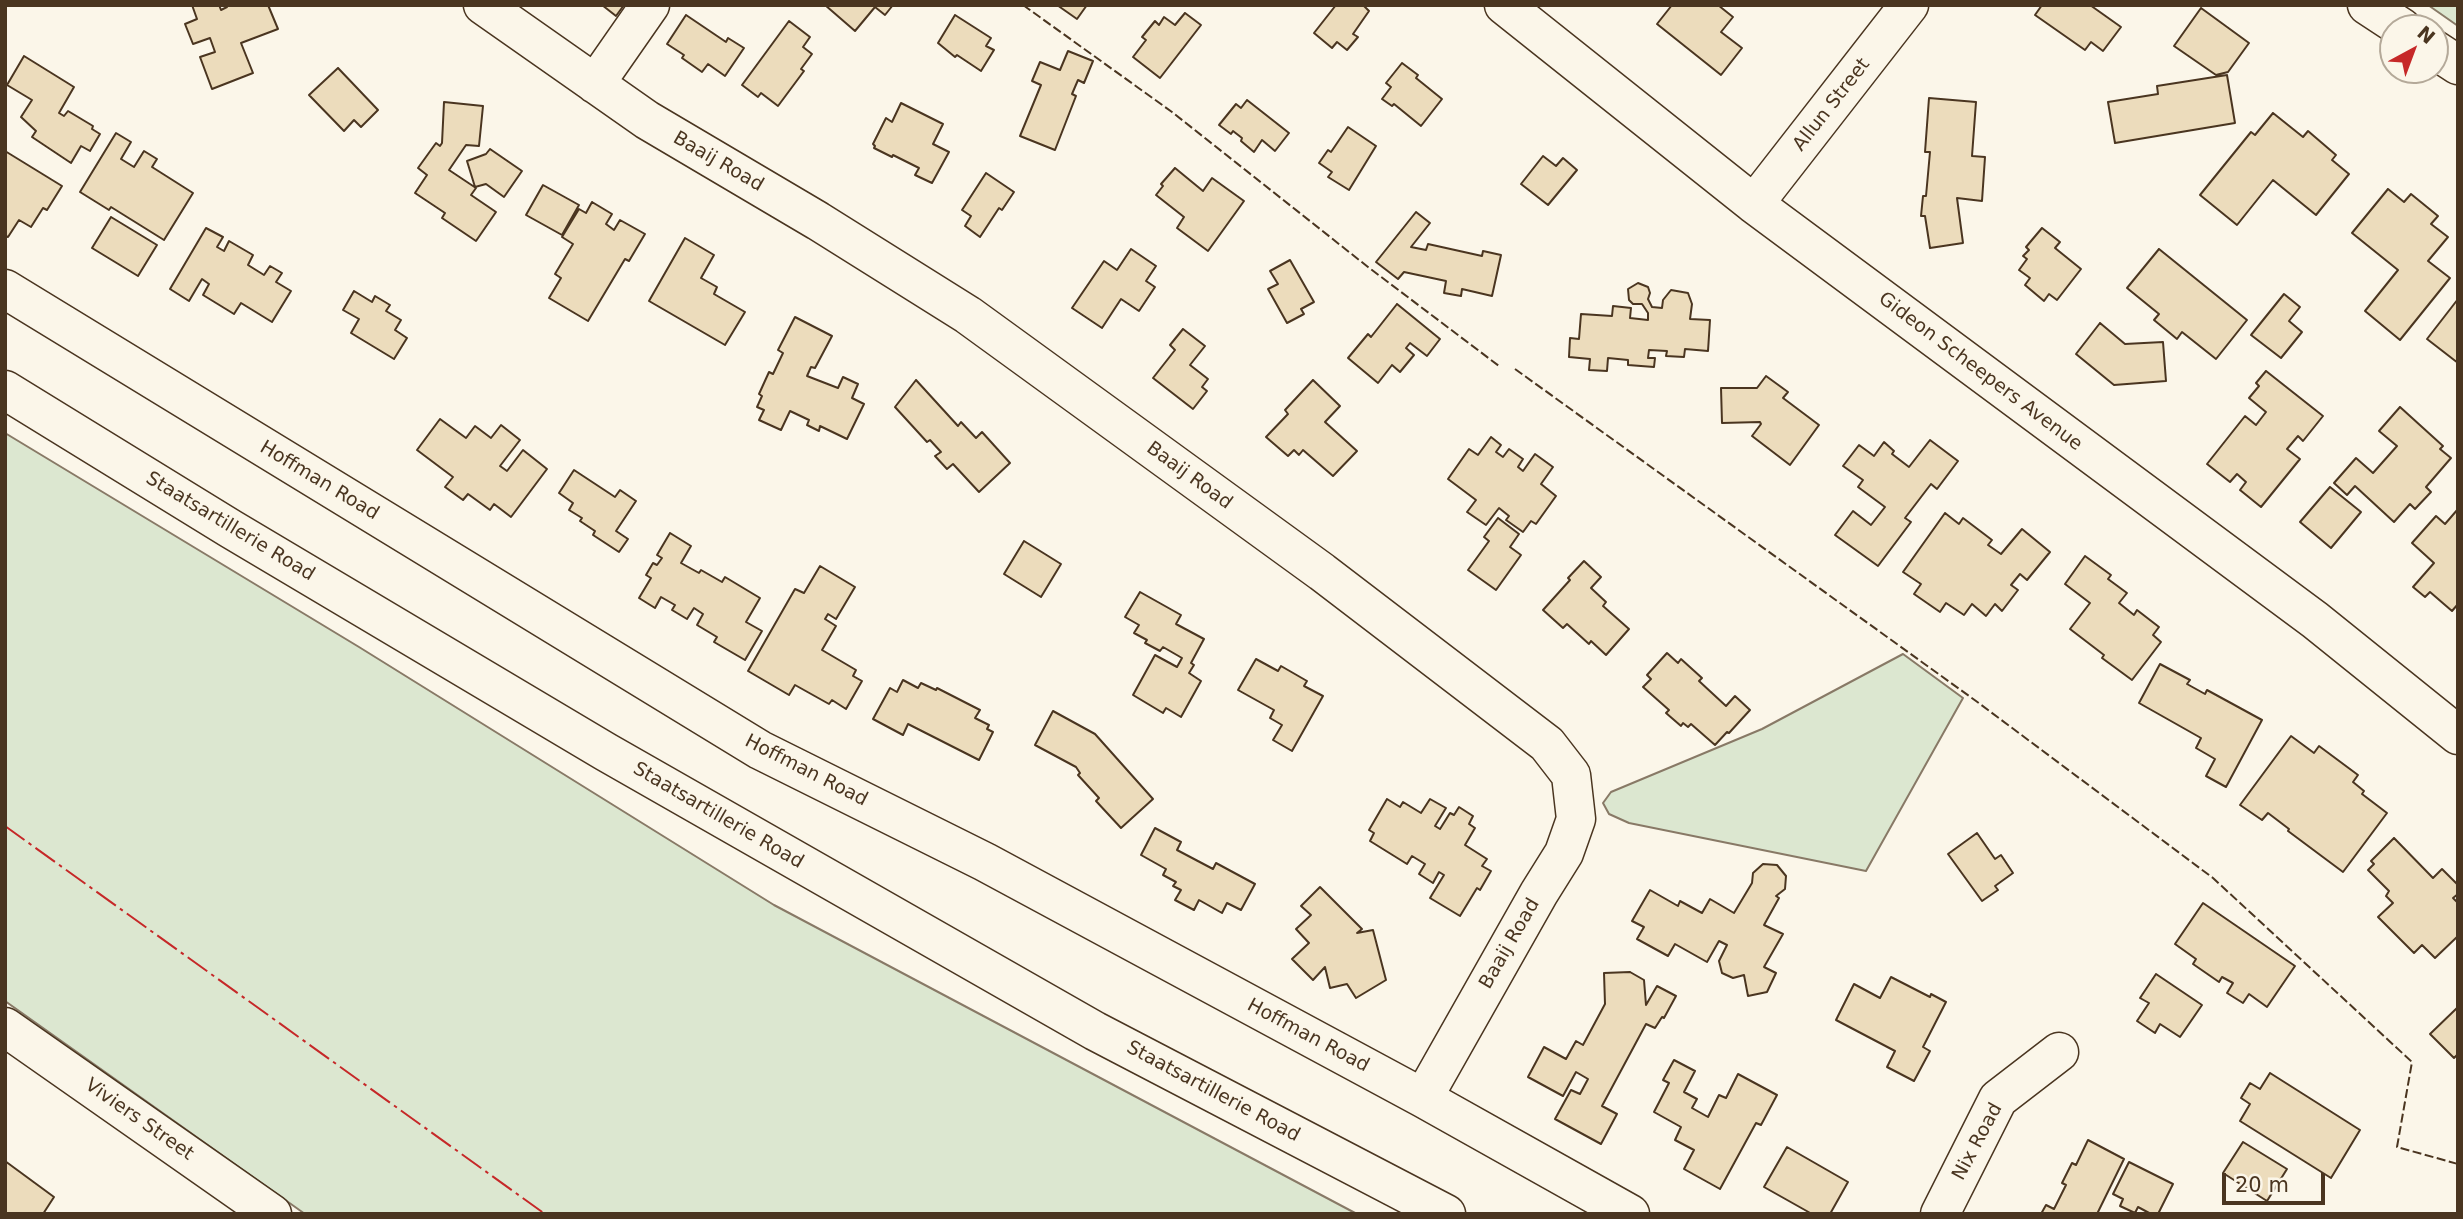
<!DOCTYPE html>
<html>
<head>
<meta charset="utf-8">
<style>
	body { margin:0 }
	#map { position:relative; width:2463px; height:1219px; overflow:hidden; background:#fbf6e9; font-family:"DejaVu Sans",sans-serif }
	canvas { display:block }
	.frame { position:absolute; inset:0; border:7px solid #4a3520; pointer-events:none }
	.north { position:absolute; left:2379px; top:14px; width:70px; height:70px; box-sizing:border-box; background:#fbf6e9; border:2px solid #b4a999; border-radius:50%; rotate:41deg; font-size:19px; font-weight:700; line-height:28px; text-align:center; color:#4a3520 }
	.north::after { content:''; display:block; margin:auto; width:24px; height:32px; background:#c62828; clip-path:polygon(50% 0,100% 100%,50% 72%,0 100%) }
	.scale { position:absolute; left:2222px; top:1173px; width:103px; height:32px; box-sizing:border-box; border:4px solid #4a3520; border-top:0; padding-left:9px; font-size:21px; line-height:24px; white-space:nowrap; color:#4a3520; -webkit-text-stroke:5px #fbf6e9; paint-order:stroke }
</style>
</head>
<body>
<div id="map">
<canvas width="2463" height="1219"></canvas>
<div class="frame"></div>
<div class="north">N</div>
<div class="scale">20 m</div>
</div>
<script>
const c = document.querySelector('canvas').getContext('2d');
c.lineJoin = 'round';
function fillPath(path, color) {
  c.fillStyle = color;
  c.fill(path, 'evenodd');
}
function poly(rows) {
  const path = new Path2D();
  for (const r of rows) {
    path.moveTo(r[0], r[1]);
    for (let i = 2; i < r.length; i += 2) path.lineTo(r[i], r[i + 1]);
  }
  return path;
}
function stroke(path, color, width, dash) {
  c.strokeStyle = color;
  c.lineWidth = width;
  c.lineCap = dash ? 'butt' : 'round';
  c.setLineDash(dash || []);
  c.stroke(path);
}
function write(font, color, halo, rows, align = 'center') {
  c.font = font + ' "DejaVu Sans",sans-serif';
  c.lineWidth = 5;
  c.setLineDash([]);
  c.textBaseline = 'middle';
  c.strokeStyle = halo;
  c.fillStyle = color;
  for (const [text, x, y, turn = 0] of rows) {
    c.save();
    c.translate(x, y);
    c.rotate((+turn || 0) * Math.PI / 180);
    c.textAlign = isNaN(turn) ? turn : align;
    if (halo) c.strokeText(text, 0, 0);
    c.fillText(text, 0, 0);
    c.restore();
  }
}
const green = poly([
	[2428,5,2458,5,2458,26,2428,5],
	[5,433,359,647,774,905,1357,1214,305,1214,5,1001,5,433],
	[1903,654,1963,698,1866,871,1629,823,1609,814,1603,803,1611,792,1762,729,1903,654]
]);
const building = poly([
	[192,5,219,5,221,10,227,7,227,5,268,5,278,29,241,43,253,73,212,89,200,57,215,52,210,38,193,44,185,24,197,19,192,5],
	[602,5,624,5,616,16,602,5],
	[825,5,893,5,885,15,875,7,855,31,825,5],
	[1057,5,1087,5,1077,19,1057,5],
	[1336,5,1363,5,1369,11,1353,34,1358,37,1347,50,1337,42,1332,48,1314,33,1336,5],
	[1672,5,1718,5,1733,17,1721,32,1742,48,1721,75,1657,24,1672,5],
	[2042,5,2090,5,2121,27,2103,51,2091,42,2085,50,2035,15,2042,5],
	[2201,8,2249,43,2228,72,2216,75,2174,46,2201,8],
	[1185,13,1201,25,1160,78,1133,57,1146,40,1142,37,1155,21,1159,25,1164,17,1175,25,1185,13],
	[686,15,726,42,728,38,744,48,725,76,708,64,702,72,682,58,684,55,667,44,686,15],
	[955,15,991,38,986,46,994,50,981,71,957,55,955,57,938,43,955,15],
	[789,21,810,37,803,47,812,54,801,69,804,71,778,106,761,93,758,97,742,85,789,21],
	[1068,51,1093,61,1084,83,1078,80,1072,94,1076,96,1055,150,1020,136,1041,85,1032,81,1040,62,1060,70,1068,51],
	[24,56,74,87,59,113,64,116,68,111,93,126,92,129,100,134,90,151,81,146,71,163,32,137,36,131,21,117,32,100,7,85,24,56],
	[1402,63,1418,75,1416,78,1442,99,1421,126,1394,104,1392,106,1382,99,1391,87,1386,83,1402,63],
	[338,68,378,110,361,127,354,120,344,131,309,95,338,68],
	[2227,75,2235,123,2115,143,2108,102,2158,94,2157,86,2227,75],
	[1929,98,1976,102,1972,156,1985,157,1982,201,1957,198,1963,243,1930,248,1925,216,1921,216,1923,196,1926,196,1930,152,1925,152,1929,98],
	[1247,100,1289,133,1275,151,1262,140,1254,152,1241,141,1242,138,1233,131,1231,134,1219,125,1236,104,1241,108,1247,100],
	[444,102,483,106,479,146,466,145,449,170,476,188,471,195,496,212,476,241,442,218,445,213,415,193,427,175,418,168,436,143,440,146,442,143,444,102],
	[901,103,943,124,933,144,949,152,932,183,915,175,919,168,893,155,892,157,874,148,875,146,873,144,886,118,892,122,901,103],
	[2273,113,2303,137,2308,131,2336,155,2332,160,2349,174,2316,215,2273,180,2237,225,2200,195,2251,132,2255,135,2273,113],
	[1348,127,1376,146,1349,190,1328,177,1332,172,1319,163,1328,150,1331,152,1348,127],
	[116,133,131,142,121,159,134,167,144,151,157,159,152,167,193,193,164,240,111,207,109,210,80,192,116,133],
	[490,149,522,171,504,197,486,184,475,187,467,161,486,154,490,149],
	[5,151,62,186,47,210,43,208,31,227,19,220,8,237,5,236,5,151],
	[1543,156,1556,166,1563,158,1577,170,1548,205,1521,184,1543,156],
	[1175,168,1203,191,1212,178,1244,201,1208,251,1177,228,1184,217,1156,195,1163,186,1161,184,1175,168],
	[986,173,1014,192,1002,210,999,208,980,237,965,226,971,216,962,210,986,173],
	[543,185,579,205,562,235,526,215,543,185],
	[2388,189,2404,202,2411,194,2438,216,2431,224,2448,237,2428,261,2450,278,2400,340,2365,311,2398,270,2352,233,2388,189],
	[592,202,612,214,606,224,614,230,620,220,645,234,629,261,625,259,588,321,549,298,561,278,555,274,573,244,562,237,579,209,586,213,592,202],
	[1416,212,1430,223,1411,247,1426,250,1428,244,1482,256,1483,251,1501,255,1492,296,1462,289,1461,296,1444,293,1446,281,1404,272,1398,279,1376,262,1416,212],
	[111,217,157,245,138,276,92,248,111,217],
	[206,228,223,237,217,247,224,251,229,241,253,255,248,265,264,275,270,266,282,273,276,282,291,291,272,322,241,303,234,314,203,295,209,284,202,279,189,301,170,289,206,228],
	[2042,228,2060,242,2055,248,2081,269,2057,300,2049,294,2044,301,2025,285,2030,278,2019,270,2027,259,2023,256,2029,250,2026,247,2042,228],
	[685,238,714,255,701,278,717,287,714,294,745,312,725,345,649,301,685,238],
	[1131,249,1156,266,1146,281,1155,287,1139,311,1121,299,1102,328,1072,308,1104,261,1117,270,1131,249],
	[2159,249,2247,320,2216,359,2182,332,2177,339,2154,320,2159,314,2127,288,2159,249],
	[1290,260,1314,302,1301,309,1304,314,1287,323,1268,289,1278,284,1270,271,1290,260],
	[1638,283,1648,287,1650,293,1648,299,1652,307,1662,308,1663,300,1671,290,1688,293,1692,304,1690,319,1710,320,1708,351,1685,349,1684,357,1666,356,1667,351,1649,350,1648,358,1655,358,1654,367,1628,365,1628,360,1608,358,1607,371,1589,370,1590,359,1569,357,1570,338,1579,339,1581,314,1612,316,1613,306,1631,308,1630,318,1648,320,1648,313,1642,304,1633,304,1629,300,1628,289,1638,283],
	[354,291,372,302,375,296,390,305,386,311,401,320,395,330,407,338,394,359,351,333,359,319,343,310,354,291],
	[2284,294,2300,307,2289,321,2302,332,2281,358,2251,335,2284,294],
	[2458,299,2458,363,2427,339,2458,299],
	[1397,304,1440,339,1427,356,1410,343,1406,348,1414,355,1400,372,1392,365,1378,383,1348,358,1368,334,1371,337,1397,304],
	[795,317,832,336,815,368,811,367,807,376,838,388,843,377,858,384,852,398,864,404,847,439,820,426,819,431,807,425,809,420,790,411,781,430,759,420,764,410,757,407,762,396,759,394,769,372,773,374,783,353,778,350,795,317],
	[2100,323,2125,344,2163,342,2166,381,2114,385,2076,354,2100,323],
	[1183,329,1205,346,1190,365,1208,379,1202,387,1207,391,1193,409,1153,378,1175,350,1170,345,1183,329],
	[2266,371,2323,416,2303,441,2298,436,2287,449,2300,459,2261,507,2240,490,2246,482,2237,474,2230,482,2207,464,2245,416,2256,425,2266,412,2249,398,2259,386,2256,383,2266,371],
	[1766,376,1788,392,1783,398,1819,425,1790,465,1752,436,1761,424,1760,422,1722,423,1721,388,1757,388,1766,376],
	[916,380,958,426,961,422,976,438,982,432,1010,463,979,492,953,464,947,469,935,456,941,452,930,440,927,442,895,407,916,380],
	[1313,380,1340,406,1325,422,1357,451,1333,476,1303,450,1299,455,1294,450,1288,456,1266,437,1288,414,1285,410,1313,380],
	[2400,407,2443,446,2440,449,2451,458,2426,487,2431,492,2415,509,2410,504,2394,522,2355,486,2347,495,2334,483,2356,458,2373,473,2397,446,2379,431,2400,407],
	[440,419,466,438,475,426,491,438,501,425,520,440,500,466,507,471,523,450,547,469,511,517,494,504,490,510,468,494,463,500,445,487,453,477,417,450,440,419],
	[1491,437,1501,445,1496,452,1503,457,1509,449,1523,459,1518,467,1523,471,1535,454,1553,467,1541,484,1556,496,1536,524,1531,521,1523,532,1506,520,1509,516,1499,508,1486,525,1467,512,1476,500,1448,479,1469,449,1478,455,1491,437],
	[1930,440,1958,461,1937,489,1931,484,1905,518,1911,522,1878,566,1835,535,1853,511,1871,525,1885,507,1858,487,1863,480,1843,466,1859,445,1874,456,1884,442,1894,451,1892,454,1909,467,1930,440],
	[574,470,615,497,620,490,636,501,616,531,628,539,619,552,593,535,595,531,580,521,582,518,569,510,573,503,559,493,574,470],
	[2330,487,2361,512,2331,548,2300,522,2330,487],
	[2458,509,2458,604,2452,611,2430,592,2425,597,2413,587,2434,563,2412,543,2436,516,2445,524,2458,509],
	[1945,513,1959,524,1963,518,1992,540,1988,545,2001,554,2022,529,2050,552,2027,580,2020,574,2011,585,2018,590,2002,611,1995,604,1986,616,1972,604,1964,615,1946,603,1940,612,1914,594,1921,584,1903,572,1945,513],
	[1498,518,1519,534,1510,547,1521,555,1496,590,1468,570,1489,541,1484,537,1498,518],
	[670,533,691,546,681,563,699,573,701,570,722,582,725,577,760,598,746,622,762,631,745,660,714,642,717,637,697,625,703,614,694,608,687,619,672,610,675,605,661,597,655,608,639,598,651,578,646,575,653,563,657,565,662,558,657,555,670,533],
	[1024,541,1061,564,1041,597,1004,574,1024,541],
	[2085,556,2111,575,2108,579,2127,593,2119,603,2134,615,2137,610,2159,627,2153,635,2161,642,2132,680,2102,658,2104,655,2070,629,2090,603,2065,584,2085,556],
	[1584,561,1601,577,1591,588,1606,602,1603,606,1629,629,1606,655,1591,641,1589,644,1567,624,1563,628,1543,610,1570,580,1568,578,1584,561],
	[820,566,855,587,836,619,828,614,825,619,836,626,822,650,856,670,853,676,862,681,846,709,832,700,829,704,795,685,789,695,748,671,795,589,804,593,820,566],
	[1140,592,1181,615,1176,624,1204,639,1191,663,1194,665,1189,673,1201,681,1181,717,1166,708,1163,713,1133,695,1155,655,1177,667,1182,658,1163,647,1160,651,1145,643,1147,640,1134,633,1139,625,1125,617,1140,592],
	[1667,653,1678,663,1681,659,1702,678,1699,681,1726,706,1735,696,1750,710,1729,733,1727,732,1715,745,1691,724,1688,727,1683,723,1681,726,1666,713,1669,710,1643,687,1651,679,1647,675,1667,653],
	[1256,659,1278,671,1281,666,1307,681,1304,686,1323,696,1292,751,1273,740,1282,725,1270,718,1274,710,1238,690,1256,659],
	[2160,664,2190,680,2187,684,2205,694,2207,690,2262,720,2226,787,2206,776,2215,759,2196,748,2201,738,2139,703,2160,664],
	[903,680,918,688,921,683,936,690,937,688,980,710,975,718,989,725,987,729,993,732,979,760,908,724,903,735,873,719,890,688,897,692,903,680],
	[1053,711,1095,734,1153,799,1121,828,1096,801,1099,798,1078,775,1080,773,1076,767,1035,745,1053,711],
	[2291,736,2314,753,2319,746,2358,775,2353,782,2364,791,2362,794,2387,813,2343,872,2288,831,2289,829,2268,813,2262,820,2240,805,2291,736],
	[1387,799,1400,807,1403,802,1421,813,1430,799,1446,808,1435,826,1440,829,1450,813,1454,815,1459,807,1473,816,1469,824,1475,828,1465,845,1487,859,1482,866,1491,871,1480,890,1477,888,1460,916,1430,898,1444,875,1439,872,1433,883,1419,874,1425,864,1412,856,1407,864,1370,841,1374,833,1369,830,1387,799],
	[1155,828,1181,842,1177,850,1213,869,1216,863,1255,884,1241,910,1227,903,1222,913,1199,900,1194,910,1175,900,1181,890,1173,886,1176,882,1163,875,1166,869,1141,855,1155,828],
	[1977,833,1995,859,2001,855,2013,873,1995,886,1998,890,1982,901,1948,854,1977,833],
	[2394,838,2433,878,2442,869,2458,885,2458,894,2453,898,2458,903,2458,936,2435,958,2422,945,2414,953,2378,917,2393,903,2386,896,2389,891,2368,870,2374,864,2371,861,2394,838],
	[1763,864,1777,865,1786,876,1785,889,1776,896,1779,898,1764,925,1783,934,1764,967,1776,973,1767,992,1748,996,1744,975,1733,978,1722,973,1719,961,1727,945,1719,941,1707,962,1675,944,1668,956,1637,939,1644,927,1632,921,1650,890,1678,906,1680,901,1702,913,1710,899,1734,913,1752,883,1753,873,1763,864],
	[1320,887,1362,929,1357,933,1373,930,1386,980,1356,998,1347,984,1330,988,1325,967,1313,980,1292,959,1309,943,1296,929,1311,915,1301,906,1320,887],
	[2203,903,2295,966,2267,1007,2249,994,2243,1003,2227,993,2233,983,2222,977,2219,982,2193,964,2196,959,2175,944,2203,903],
	[1630,972,1644,980,1646,1005,1657,986,1676,996,1664,1018,1662,1017,1655,1028,1646,1024,1602,1106,1617,1114,1601,1144,1555,1119,1571,1090,1580,1094,1588,1079,1576,1072,1563,1096,1528,1077,1544,1047,1566,1059,1576,1041,1583,1045,1605,1004,1604,973,1630,972],
	[2156,974,2202,1005,2180,1037,2160,1024,2155,1033,2137,1021,2149,1003,2140,998,2156,974],
	[1891,977,1930,997,1931,994,1946,1002,1923,1047,1930,1051,1914,1081,1887,1067,1895,1051,1836,1020,1854,984,1880,998,1891,977],
	[2458,1007,2458,1054,2454,1058,2430,1034,2458,1007],
	[1674,1060,1695,1071,1684,1092,1697,1099,1692,1108,1708,1117,1719,1095,1726,1098,1738,1074,1777,1095,1761,1125,1756,1123,1720,1189,1684,1169,1694,1150,1675,1140,1681,1127,1654,1112,1669,1083,1663,1080,1674,1060],
	[2270,1073,2360,1130,2331,1178,2240,1121,2250,1104,2241,1098,2250,1083,2260,1089,2270,1073],
	[2088,1140,2124,1159,2097,1214,2041,1214,2046,1205,2054,1209,2066,1185,2062,1183,2072,1163,2076,1165,2088,1140],
	[2243,1142,2287,1169,2267,1201,2223,1173,2243,1142],
	[1787,1147,1848,1182,1830,1214,1812,1214,1764,1187,1787,1147],
	[5,1161,54,1197,43,1214,5,1214,5,1161],
	[2129,1162,2173,1184,2158,1214,2151,1214,2138,1207,2135,1213,2120,1206,2123,1199,2113,1194,2129,1162]
]);
const minor = poly([
	[483,5,647,120,818,221,968,315,1322,572,1547,744,1571,775,1576,819,1564,853,1539,893,1423,1098],
	[1504,5,1754,204,2315,620,2458,735],
	[2367,5,2402,28],
	[2435,50,2458,65],
	[595,84,650,5],
	[1754,204,1909,5],
	[5,289,760,750,985,862,1423,1098,1630,1214],
	[5,390,231,529,606,752,1095,1031,1446,1214],
	[5,1027,272,1214],
	[1940,1214,1998,1099,2059,1052]
]);
const fence = poly([
	[1023,5,1172,112,1368,267,1499,366],
	[1515,369,1976,701,2213,878,2412,1062,2397,1147,2458,1164]
]);
const power = poly([
	[5,826,545,1214]
]);
const streetNames = [
	["Allun Street",1832,105,-52],
	["Baaij Road",718,162,30],
	["Gideon Scheepers Avenue",1980,372,37],
	["Baaij Road",1189,476,36],
	["Hoffman Road",319,481,31],
	["Staatsartillerie Road",230,527,31],
	["Hoffman Road",806,771,27],
	["Staatsartillerie Road",718,816,30],
	["Baaij Road",1510,944,-60],
	["Hoffman Road",1308,1036,28],
	["Staatsartillerie Road",1213,1092,28],
	["Viviers Street",139,1120,35],
	["Nix Road",1978,1142,-62]
];
fillPath(green, '#dce7d0');
stroke(green, '#887966', 2);
fillPath(building, '#ecdcbc');
stroke(building, '#4a3520', 2);
stroke(minor, '#4a3520', 41);
stroke(minor, '#fbf6e9', 38);
stroke(fence, '#4a3520', 2, [9, 3.5]);
stroke(power, '#c62828', 2, [24, 5, 3.5, 5]);
write('19px', '#4a3520', '#fbf6e9', streetNames);
</script>
</body>
</html>
